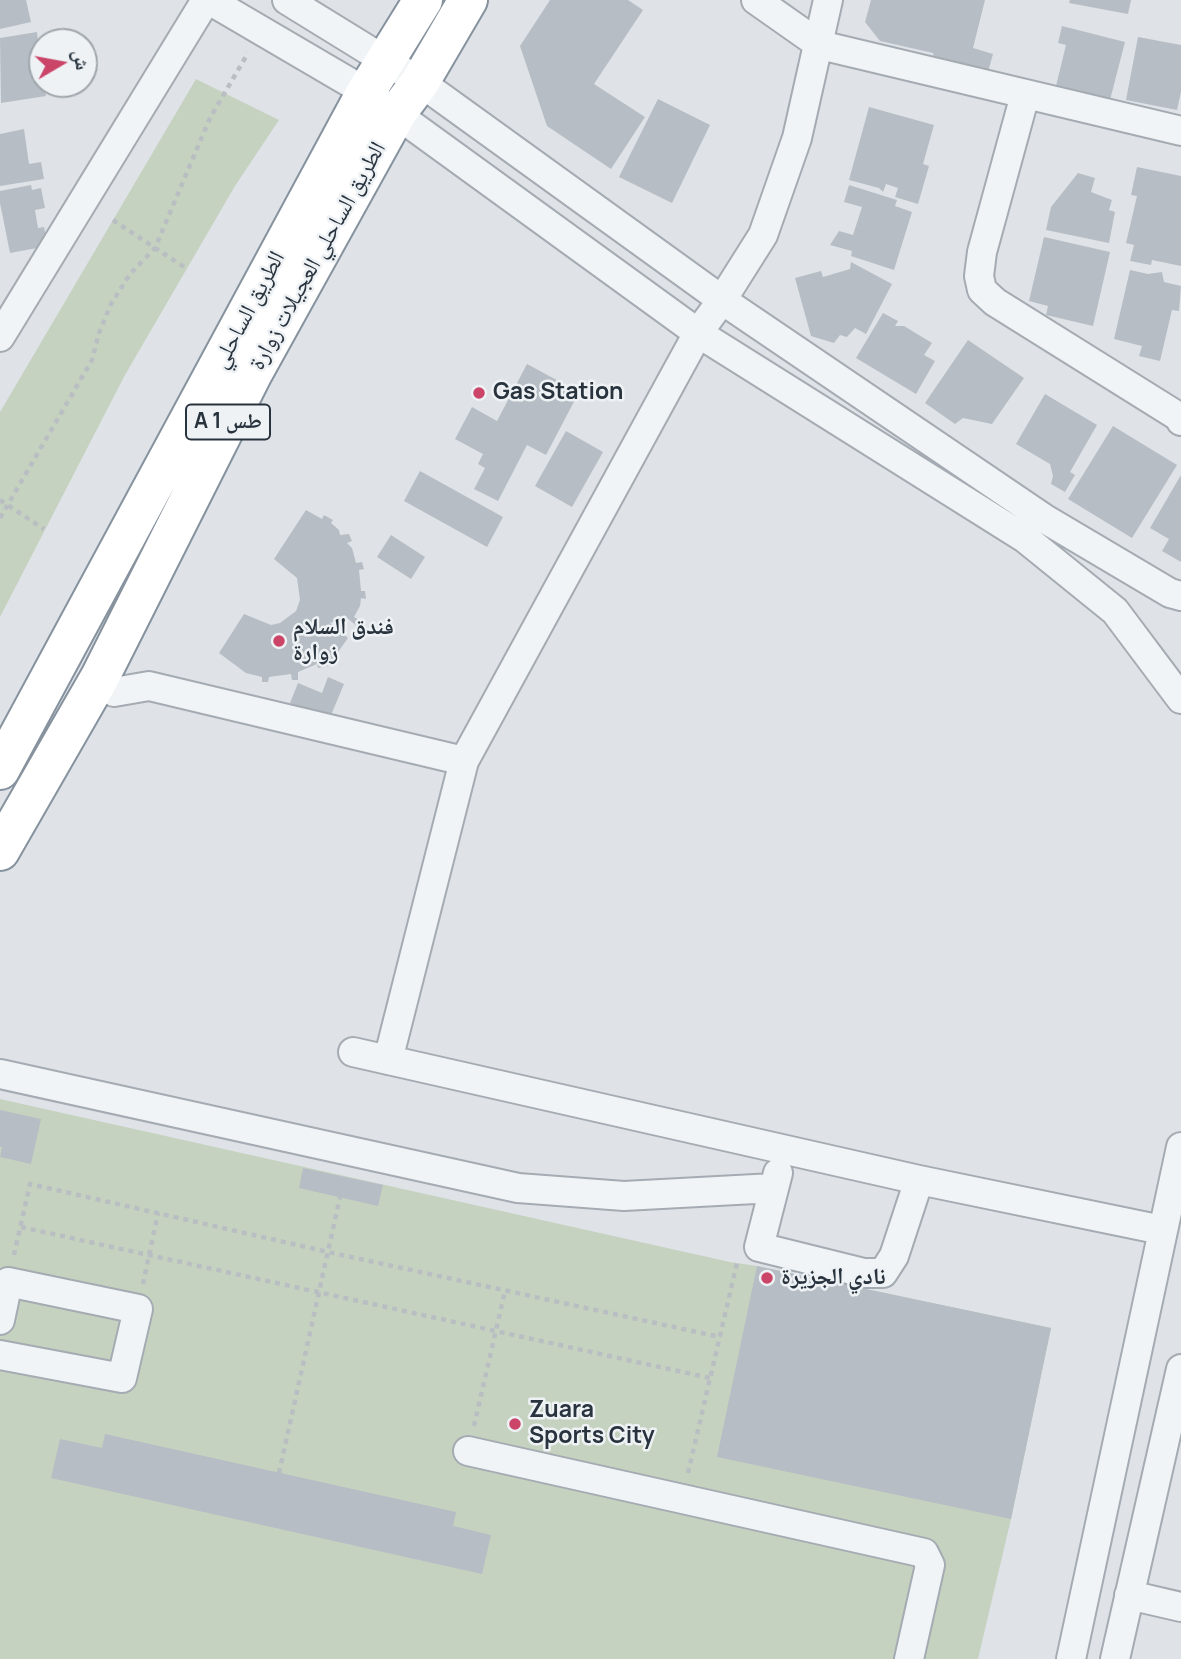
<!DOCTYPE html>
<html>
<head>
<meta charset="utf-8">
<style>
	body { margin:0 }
	#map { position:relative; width:1181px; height:1659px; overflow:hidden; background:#dfe3e8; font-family:Manrope,"Noto Naskh Arabic",sans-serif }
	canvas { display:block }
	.north { position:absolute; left:28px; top:28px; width:70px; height:70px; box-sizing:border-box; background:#eef2f5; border:2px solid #9fa6ac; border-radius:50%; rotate:80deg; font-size:19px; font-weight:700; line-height:28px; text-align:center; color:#28333e }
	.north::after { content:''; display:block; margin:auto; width:24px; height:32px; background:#cb4569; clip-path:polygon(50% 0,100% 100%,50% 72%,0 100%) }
</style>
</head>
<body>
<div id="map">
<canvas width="1181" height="1659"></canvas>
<div class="north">ش</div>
</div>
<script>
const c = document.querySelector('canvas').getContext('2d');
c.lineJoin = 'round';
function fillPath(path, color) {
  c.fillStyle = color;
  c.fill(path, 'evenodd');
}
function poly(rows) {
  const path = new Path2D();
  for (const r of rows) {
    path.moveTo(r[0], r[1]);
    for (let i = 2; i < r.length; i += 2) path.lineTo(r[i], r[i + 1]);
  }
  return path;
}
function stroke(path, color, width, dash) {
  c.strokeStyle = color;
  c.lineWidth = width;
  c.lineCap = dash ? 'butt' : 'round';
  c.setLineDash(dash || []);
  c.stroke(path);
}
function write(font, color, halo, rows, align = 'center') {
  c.font = font + ' Manrope,"Noto Naskh Arabic",sans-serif';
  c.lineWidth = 5;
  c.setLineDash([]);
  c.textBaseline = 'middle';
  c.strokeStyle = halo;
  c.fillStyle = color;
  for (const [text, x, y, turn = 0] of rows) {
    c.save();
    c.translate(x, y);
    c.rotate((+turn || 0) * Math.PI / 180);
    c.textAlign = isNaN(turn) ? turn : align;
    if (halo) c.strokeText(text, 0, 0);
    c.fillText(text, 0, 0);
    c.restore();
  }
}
const green = poly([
	[196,79,279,120,235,186,125,375,0,617,0,412],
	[0,1099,730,1262,757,1266,1051,1328,1011,1519,978,1659,0,1659]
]);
const building = poly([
	[0,0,26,0,31,22,0,29],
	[550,0,628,0,643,10,594,84,645,117,611,169,547,126,520,46],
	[871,0,985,0,973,48,993,54,988,72,934,58,933,53,880,41,865,22],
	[1070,0,1131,0,1128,14,1069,3],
	[1062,26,1125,42,1110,100,1056,86,1066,45,1058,43],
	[37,32,42,84,44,84,46,96,1,103,0,38],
	[1138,37,1181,45,1181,92,1177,110,1126,100],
	[658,99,710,125,672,203,619,177],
	[869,107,934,125,923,164,929,166,918,204,895,197,898,188,886,184,883,192,879,188,849,180],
	[24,129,29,164,41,162,44,179,0,186,0,134],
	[1137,167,1181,176,1181,266,1152,260,1151,265,1130,261,1134,245,1126,243,1137,196,1131,195],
	[1078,173,1095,178,1091,192,1112,200,1109,210,1115,212,1109,243,1046,230,1051,207],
	[31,185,32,190,41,188,45,208,35,210,38,228,44,227,48,246,10,253,0,203,0,191],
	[849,185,897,200,895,206,912,212,894,270,851,256,852,251,830,245,839,231,853,235,862,207,844,202],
	[1044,237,1110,252,1093,326,1046,315,1048,306,1029,301],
	[851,262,892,284,866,334,855,328,847,337,840,335,834,343,811,336,795,278,821,271,823,277,850,269],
	[1130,270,1148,274,1162,272,1164,282,1181,286,1179,311,1172,310,1160,361,1139,356,1142,346,1114,339],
	[883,313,898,321,895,326,904,326,932,343,924,355,935,361,916,394,856,358],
	[968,340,1024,378,992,424,963,418,955,424,925,403],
	[527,364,579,392,546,455,527,445,498,501,474,489,485,468,478,464,483,454,455,439,472,407,497,421],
	[1045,394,1097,425,1070,472,1075,475,1065,492,1051,484,1053,476,1050,464,1016,444],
	[1113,426,1177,465,1132,538,1068,499],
	[566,431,603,452,572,507,535,486],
	[420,471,503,517,487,547,404,501],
	[1181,475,1181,562,1162,551,1169,539,1150,528],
	[306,510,322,519,324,515,333,520,331,523,339,530,340,535,349,534,352,541,347,543,352,548,356,563,362,562,364,569,359,570,361,591,365,591,366,599,361,598,360,606,354,617,361,621,359,628,346,617,330,623,348,638,328,666,318,668,317,664,298,672,298,680,292,680,291,674,269,677,268,682,262,682,262,677,246,673,219,653,244,614,271,625,280,623,296,611,300,600,297,578,274,559],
	[391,535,425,557,411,579,377,557],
	[328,677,344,684,329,720,290,703,298,683,322,693],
	[0,1110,41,1119,31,1164,0,1157,2,1147,0,1147],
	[303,1168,383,1185,378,1206,299,1188],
	[757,1266,1051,1328,1011,1519,717,1457],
	[105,1434,456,1512,453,1526,491,1535,482,1574,51,1478,60,1439,102,1448]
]);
const path = poly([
	[113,220,187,269],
	[0,500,44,529],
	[0,518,92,360,99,333,111,304,130,274,155,248,210,118,248,53],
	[21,1227,710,1378],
	[14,1255,30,1184,328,1252,720,1337],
	[143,1284,158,1213],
	[474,1426,505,1291],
	[279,1473,340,1197],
	[688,1473,737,1263]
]);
const minor = poly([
	[209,0,366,92,698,333,1026,539,1115,611,1181,699],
	[287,0,420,82,722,300,1045,519,1170,593,1181,596],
	[756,0,820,45,1181,131],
	[1025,95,982,252,979,276,982,290,995,302,1179,417,1181,421],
	[0,337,206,0],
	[114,692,149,686,464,761],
	[353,1052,919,1180,1162,1230],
	[388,1060,464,761,698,333,722,300,763,235,797,138,828,0],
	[0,1074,518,1188,624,1196,774,1188],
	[778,1173,759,1247,864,1273,883,1273,894,1256,919,1180],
	[0,1320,8,1282,138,1309,122,1378,0,1355],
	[468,1451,924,1553,930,1565,909,1659],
	[1129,1595,1181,1607],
	[1071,1659,1181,1147],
	[1115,1659,1181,1369]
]);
const highway = poly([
	[0,770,366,92,423,0],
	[0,851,100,677,253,373,397,113,420,82,468,0]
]);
const markers = [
	[479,393,7,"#cb4569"],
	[279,641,7,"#cb4569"],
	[767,1278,7,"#cb4569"],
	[515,1424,7,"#cb4569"]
];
const shields = [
	[228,422,84]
];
const shieldNames = [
	["A 1 طس",228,422]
];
const streetNames = [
	["الطريق الساحلي العجيلات زوارة",318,256,-61],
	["الطريق الساحلي",249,310,-62]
];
const poiNames = [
	["Gas Station",493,393],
	["فندق السلام",293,628],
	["زوارة",293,654],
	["نادي الجزيرة",781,1278],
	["Zuara",529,1411],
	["Sports City",529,1437]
];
fillPath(green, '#c6d2c0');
fillPath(building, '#b6bdc4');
stroke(minor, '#a4abb2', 32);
stroke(highway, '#86929e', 42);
stroke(path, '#b9bec2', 4.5, [5, 5]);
stroke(minor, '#f1f4f6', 28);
stroke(highway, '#fff', 38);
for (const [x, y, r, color] of markers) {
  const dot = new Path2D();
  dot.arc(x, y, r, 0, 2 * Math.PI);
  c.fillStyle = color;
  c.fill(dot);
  stroke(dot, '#eef2f5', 2.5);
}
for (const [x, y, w] of shields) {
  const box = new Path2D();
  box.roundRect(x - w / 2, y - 17.5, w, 35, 5);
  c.fillStyle = '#eef2f5';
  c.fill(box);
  stroke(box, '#28333e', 2);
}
write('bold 21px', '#28333e', null, shieldNames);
write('23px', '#28333e', '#eef2f5', streetNames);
write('bold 23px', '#28333e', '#eef2f5', poiNames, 'left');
</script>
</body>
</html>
